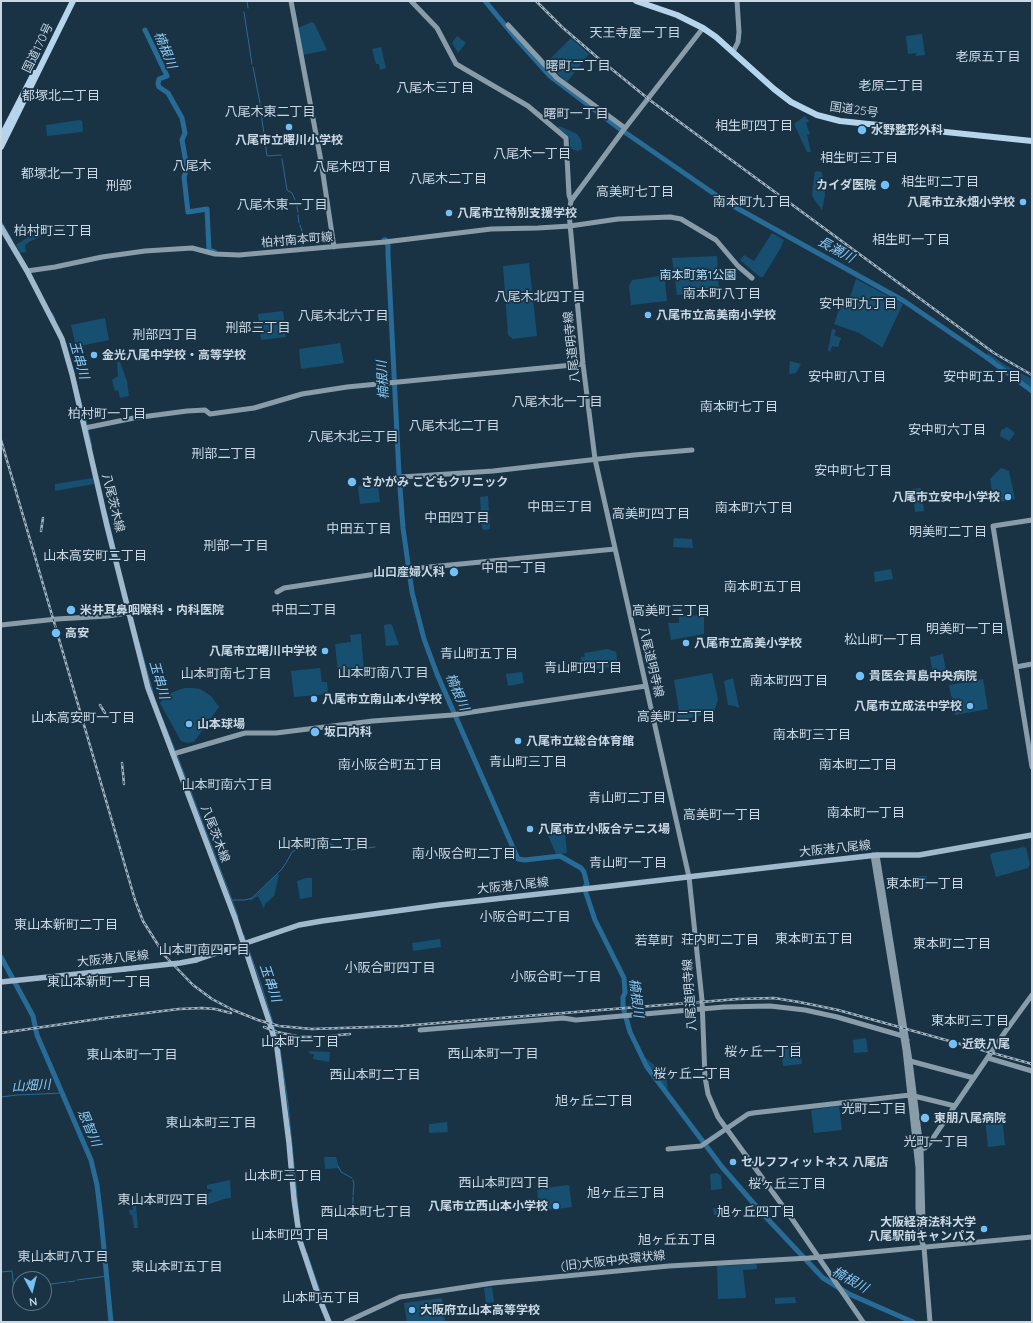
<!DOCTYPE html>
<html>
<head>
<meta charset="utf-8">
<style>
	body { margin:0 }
	#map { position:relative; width:1033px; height:1323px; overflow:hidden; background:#193345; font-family:Quicksand,sans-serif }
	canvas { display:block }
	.frame { position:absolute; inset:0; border:2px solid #c9d8e4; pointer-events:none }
	.north { position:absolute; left:12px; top:1271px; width:40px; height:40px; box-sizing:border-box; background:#193345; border:1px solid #5f7585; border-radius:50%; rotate:173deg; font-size:11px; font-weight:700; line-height:16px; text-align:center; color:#c9d8e4 }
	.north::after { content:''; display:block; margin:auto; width:14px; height:18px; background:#74c0f6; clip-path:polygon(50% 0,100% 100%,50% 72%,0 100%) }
</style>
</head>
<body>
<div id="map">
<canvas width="1033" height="1323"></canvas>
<div class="frame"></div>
<div class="north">N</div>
</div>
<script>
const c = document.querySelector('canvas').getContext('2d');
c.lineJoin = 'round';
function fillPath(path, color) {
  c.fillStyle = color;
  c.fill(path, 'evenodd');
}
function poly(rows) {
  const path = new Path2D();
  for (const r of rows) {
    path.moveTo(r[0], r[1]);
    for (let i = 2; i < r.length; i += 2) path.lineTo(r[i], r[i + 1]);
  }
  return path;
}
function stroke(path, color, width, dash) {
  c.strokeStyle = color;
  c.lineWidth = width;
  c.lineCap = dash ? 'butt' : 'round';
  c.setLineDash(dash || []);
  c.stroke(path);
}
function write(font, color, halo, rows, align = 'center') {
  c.font = font + ' Quicksand,"Noto Sans JP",sans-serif';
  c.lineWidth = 3.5;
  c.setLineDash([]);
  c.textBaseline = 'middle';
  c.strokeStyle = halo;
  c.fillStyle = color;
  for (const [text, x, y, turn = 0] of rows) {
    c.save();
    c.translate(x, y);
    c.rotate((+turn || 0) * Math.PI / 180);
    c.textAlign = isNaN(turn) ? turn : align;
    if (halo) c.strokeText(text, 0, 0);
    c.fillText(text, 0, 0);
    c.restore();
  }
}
const green = poly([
	[312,22,314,23,327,50,303,55,298,28],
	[922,34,925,55,916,56,916,53,908,54,906,36],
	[457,36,466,43,458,53,452,43],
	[571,38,589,54,567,82,548,65,547,62],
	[381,47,386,68,380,70,379,64,376,64,372,49],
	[805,116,809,121,806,123,810,134,807,135,811,152,807,152,794,124],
	[80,120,82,121,83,130,82,132,47,136,46,125],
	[559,126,577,134,581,140,582,149,577,151,570,148,570,139,566,134,558,128],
	[817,171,822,172,825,195,822,210,814,199,812,195,814,177,815,172],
	[39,230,42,236,29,242,25,245,26,252,20,253,16,245],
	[772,233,784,240,780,249,763,277,760,277,740,260,744,255,754,261],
	[717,256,719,290,677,295,672,258],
	[529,263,537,336,513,339,508,335,503,266],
	[660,276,665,281,667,301,631,305,629,286,632,280],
	[856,279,903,304,882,348,880,346,859,333,834,324,843,298,849,300],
	[283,311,286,337,261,340,258,314],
	[105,318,109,340,76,347,71,325],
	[832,329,836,330,834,335,841,338,838,347,832,346,830,352,828,350],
	[340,343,344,363,301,369,299,349],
	[988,353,1007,366,1032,379,1032,389,986,356],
	[790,361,801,364,796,373,790,374,789,372],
	[117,362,120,362,127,381,129,396,120,398,118,390,115,391,112,380,118,376],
	[1007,427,1015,433,1009,441,1000,436,1001,430,1004,429],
	[1001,468,1009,471,1015,499,994,503,990,479],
	[93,478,94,484,55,491,55,484],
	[377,484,378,485,380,502,360,504,358,487,359,486],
	[921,488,924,511,915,512,912,489],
	[488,496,490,529,484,530,482,529,480,497],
	[674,538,692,539,693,548,673,547],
	[891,569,893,579,875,582,874,572],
	[704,615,704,634,671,640,668,623,679,623,679,616],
	[390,624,392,625,399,645,386,646,384,625],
	[361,634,364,671,338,673,335,644,351,642,350,635],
	[608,649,616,652,618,665,616,666,583,671,581,657,585,657,584,653],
	[943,654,947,678,934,680,930,657],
	[320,668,322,682,327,682,328,694,294,697,291,671],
	[522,672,524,683,508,686,506,674],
	[712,673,718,699,714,712,678,721,676,712,679,711,674,680],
	[733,678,739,708,738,708,735,706,728,705,724,681],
	[983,679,988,709,955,715,949,685],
	[184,688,193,688,200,689,211,696,219,707,194,742,187,743,181,741,160,703,165,697,173,692],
	[564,823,567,853,556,854,544,826],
	[1024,847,1026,848,1030,864,1028,868,996,877,990,855,992,853],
	[277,874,279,875,274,896,265,904,264,909,258,896,250,901,250,899,253,898],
	[912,876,927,876,927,887,911,885],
	[306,878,312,878,312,897,300,899,297,881],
	[440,939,441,947,413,951,412,943],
	[866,1038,868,1052,854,1053,853,1040],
	[800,1042,802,1064,783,1066,781,1045],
	[309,1051,330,1052,329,1062,313,1059,314,1054,310,1054],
	[643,1056,663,1072,666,1076,668,1092,648,1065],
	[839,1106,842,1130,814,1133,811,1110],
	[1002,1117,1005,1145,988,1147,985,1118],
	[447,1122,448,1132,429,1133,429,1124],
	[324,1157,336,1157,339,1168,325,1169],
	[717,1173,721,1176,722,1189,711,1190,710,1174],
	[230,1180,231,1198,224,1199,204,1206,206,1200,207,1199,207,1194,212,1192,211,1189,207,1189,207,1185],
	[569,1185,572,1207,539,1211,537,1189],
	[136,1205,138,1228,134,1228,132,1215,130,1215,129,1210,133,1210,132,1206],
	[713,1208,732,1211,731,1214,714,1215],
	[747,1264,755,1264,757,1265,757,1269,743,1270,746,1298,718,1299,717,1266,743,1265],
	[492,1287,494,1302,486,1303,484,1288],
	[795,1297,796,1303,775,1304,775,1298],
	[442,1298,445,1322,407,1322,404,1303]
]);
const stream = poly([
	[247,1,248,8],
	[244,12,252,64],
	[253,67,260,103],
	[260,105,267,156,281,155],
	[282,159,287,190,292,193,295,200],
	[296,202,298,212],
	[298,215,299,223],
	[1,221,12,240],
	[300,225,302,231,302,247],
	[52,313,55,319],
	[66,343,87,425],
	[88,429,92,447],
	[107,515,119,564],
	[139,642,155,700],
	[162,718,175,750],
	[177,755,232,900,238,917],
	[233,900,245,900,252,898,281,870,286,863,292,852,299,848,300,843,305,840,315,840,351,850,375,847],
	[244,935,246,942],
	[247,945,259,978,279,1042,288,1104,299,1217],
	[1,1097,17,1095,63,1093],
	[338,1166,341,1172,352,1178],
	[353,1180,354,1184,353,1195],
	[353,1197,353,1212],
	[307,1253,324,1303],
	[1,1272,12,1271,14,1289,17,1289],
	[77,1280,108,1276],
	[68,1282,75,1281],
	[44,1285,66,1282],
	[19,1289,20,1288]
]);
const river = poly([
	[485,1,514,36,550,76,620,129],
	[145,30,167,76,159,79,158,84,159,87,168,93,182,118,185,133,182,140,187,168,184,177,188,212,207,209,209,250,215,252],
	[626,133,726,202,904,301,986,357,1032,391],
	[384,240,386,240,388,246,388,254,399,474,403,528,412,592,424,639,437,674,518,859,525,860,560,856,581,868,584,872,587,884,585,887,586,893,595,920,624,978,625,993,623,997,623,1007,630,1032,647,1067,722,1167,762,1213,823,1278,849,1294,913,1322],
	[1,957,33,1016,37,1035,91,1160,97,1185,101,1218,111,1322]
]);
const secondary = poly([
	[291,1,321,161,334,247],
	[411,1,437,28,456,64,528,106,566,138,569,195,571,201],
	[508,25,557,78,625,128],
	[703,28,622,132,571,201,569,213,583,364,595,459,601,486,689,877,702,1000,705,1077,708,1094,718,1117,790,1216,863,1322],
	[733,52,738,42,739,32,737,1],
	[27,271,55,267,102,257,145,251,192,248,215,254,239,255,385,242,491,229,538,228,570,226,618,219,670,217,681,219,716,240,738,266,752,278],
	[85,428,134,418,187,411,205,410,210,414,254,408,302,394,347,387,583,364],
	[396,479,402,477,493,471,634,455,692,450],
	[1032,520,993,526,1032,767],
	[277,592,284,588,409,569,615,549],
	[1,625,57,619,108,616,128,613],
	[1016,667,1032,664],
	[173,754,245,733,276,733,373,721,452,715,646,686],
	[873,855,905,1050,918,1168,918,1208,922,1242,924,1247,930,1322],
	[877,855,910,1061,921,1148,923,1223],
	[420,1030,563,1018,576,1020,724,1007,770,1006,805,1010,837,1017,903,1036,907,1040],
	[988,1058,1032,1071],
	[910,1061,970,1077,974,1077],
	[668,1149,701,1146,748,1114,753,1113,910,1095,955,1106],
	[917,1149,925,1148,929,1144,1005,1032,1032,995],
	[346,1322,400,1297,493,1283,669,1266,809,1258,1032,1237]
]);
const primary = poly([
	[1,227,27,271,62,339,72,374,107,526,148,688,235,918,270,1024,277,1048,280,1071,289,1143,294,1199,300,1241,318,1295,329,1322],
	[196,960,299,925,322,921,440,905,611,886,815,862,877,855,919,855,1032,835],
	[1,982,125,969]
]);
const highway = poly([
	[636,1,677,15,703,28,716,37,774,89,791,102,817,115,840,121,1032,141],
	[1,137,34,73],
	[1,147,73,1]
]);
const rail = poly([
	[536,1,562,27,598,58,651,101,994,353,1032,375],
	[1,440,135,900,143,921,165,956,193,985,212,999,233,1010,258,1020,279,1026,312,1029,401,1026,738,999,774,998,799,1002,838,1010,1032,1064],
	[41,531,43,518],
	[100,705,105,713],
	[122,763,124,784],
	[264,1027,277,1032,301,1037,318,1037,350,1034],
	[1,1033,105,1018,179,1009,202,1008,215,1009,231,1013]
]);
const primaryBridge = poly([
	[125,969,180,963,196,960]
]);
const markers = [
	[289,127,4,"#74c0f6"],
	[862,130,5,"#74c0f6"],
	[885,185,5,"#74c0f6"],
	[1023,202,4,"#74c0f6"],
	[449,213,4,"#74c0f6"],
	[648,315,4,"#74c0f6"],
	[94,355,4,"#74c0f6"],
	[352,482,5,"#74c0f6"],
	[1008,497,4,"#74c0f6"],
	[454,572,5,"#74c0f6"],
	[71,610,5,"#74c0f6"],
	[56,633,5,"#74c0f6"],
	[686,643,4,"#74c0f6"],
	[325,651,4,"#74c0f6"],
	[860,676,5,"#74c0f6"],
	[314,699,4,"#74c0f6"],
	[970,706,4,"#74c0f6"],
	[189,724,4,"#74c0f6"],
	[315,732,5,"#74c0f6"],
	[518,741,4,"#74c0f6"],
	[530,829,4,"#74c0f6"],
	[953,1044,5,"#74c0f6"],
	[925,1118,5,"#74c0f6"],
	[733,1162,4,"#74c0f6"],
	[556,1206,4,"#74c0f6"],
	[984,1229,4,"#74c0f6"],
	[412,1310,4,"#74c0f6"]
];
const streetNames = [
	["国道170号",38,48,-64],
	["国道25号",854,110,8],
	["柏村南本町線",297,240,-5],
	["八尾道明寺線",572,347,-96],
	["八尾茨木線",113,503,76],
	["八尾道明寺線",651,662,77],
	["八尾茨木線",215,834,69],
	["大阪港八尾線",835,849,-6],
	["大阪港八尾線",513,886,-6],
	["大阪港八尾線",113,959,-6],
	["八尾道明寺線",690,995,-94],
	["(旧)大阪中央環状線",613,1261,-6]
];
const poiNames = [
	["水野整形外科",871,130],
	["八尾市立曙川小学校",289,140,"center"],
	["カイダ医院",876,185,"right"],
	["八尾市立永畑小学校",1015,202,"right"],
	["八尾市立特別支援学校",457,213],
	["八尾市立高美南小学校",656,315],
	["金光八尾中学校・高等学校",102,355],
	["さかがみ こどもクリニック",361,482],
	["八尾市立安中小学校",1000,497,"right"],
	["山口産婦人科",445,572,"right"],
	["米井耳鼻咽喉科・内科医院",80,610],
	["高安",65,633],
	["八尾市立高美小学校",694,643],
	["八尾市立曙川中学校",317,651,"right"],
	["貴医会貴島中央病院",869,676],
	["八尾市立南山本小学校",322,699],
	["八尾市立成法中学校",962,706,"right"],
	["山本球場",197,724],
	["坂口内科",324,732],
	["八尾市立総合体育館",526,741],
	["八尾市立小阪合テニス場",538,829],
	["近鉄八尾",962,1044],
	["東朋八尾病院",934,1118],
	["セルフフィットネス 八尾店",741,1162],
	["八尾市立西山本小学校",548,1206,"right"],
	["大阪経済法科大学",976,1222,"right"],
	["八尾駅前キャンパス",976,1236,"right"],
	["大阪府立山本高等学校",420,1310]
];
const parkNames = [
	["南本町第1公園",698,275]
];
const neighbourhoodNames = [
	["天王寺屋一丁目",635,33],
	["老原五丁目",988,57],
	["曙町二丁目",578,66],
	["老原二丁目",891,86],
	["八尾木三丁目",435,88],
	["都塚北二丁目",61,96],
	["八尾木東二丁目",270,112],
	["曙町一丁目",576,114],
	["相生町四丁目",754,126],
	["八尾木一丁目",532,154],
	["相生町三丁目",859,158],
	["八尾木",192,166],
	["八尾木四丁目",352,167],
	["都塚北一丁目",60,174],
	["八尾木二丁目",448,179],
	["相生町二丁目",940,182],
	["刑部",119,186],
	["高美町七丁目",635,192],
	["南本町九丁目",752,202],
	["八尾木東一丁目",282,205],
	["柏村町三丁目",53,231],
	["相生町一丁目",911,240],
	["南本町八丁目",722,294],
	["八尾木北四丁目",540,297],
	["安中町九丁目",858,304],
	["八尾木北六丁目",343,316],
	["刑部三丁目",258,328],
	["刑部四丁目",165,335],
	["安中町八丁目",847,377],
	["安中町五丁目",982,377],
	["八尾木北一丁目",557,402],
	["南本町七丁目",739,407],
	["柏村町一丁目",107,414],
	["八尾木北二丁目",454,426],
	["安中町六丁目",947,430],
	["八尾木北三丁目",353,437],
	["刑部二丁目",224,454],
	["安中町七丁目",853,471],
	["中田三丁目",560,507],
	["南本町六丁目",754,508],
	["高美町四丁目",651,514],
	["中田四丁目",457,518],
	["中田五丁目",359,529],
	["明美町二丁目",948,532],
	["刑部一丁目",236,546],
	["山本高安町二丁目",95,556],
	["中田一丁目",514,568],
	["南本町五丁目",763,587],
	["中田二丁目",304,610],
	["高美町三丁目",671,611],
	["明美町一丁目",965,629],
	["松山町一丁目",883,640],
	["青山町五丁目",479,654],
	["青山町四丁目",583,668],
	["山本町南八丁目",383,673],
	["山本町南七丁目",226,674],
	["南本町四丁目",789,681],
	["高美町二丁目",676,717],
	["山本高安町一丁目",83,718],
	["南本町三丁目",812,735],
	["青山町三丁目",528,762],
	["南小阪合町五丁目",390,765],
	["南本町二丁目",858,765],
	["山本町南六丁目",227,785],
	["青山町二丁目",627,798],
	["南本町一丁目",866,813],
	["高美町一丁目",722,815],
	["山本町南二丁目",323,844],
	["南小阪合町二丁目",464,854],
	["青山町一丁目",628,863],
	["東本町一丁目",925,884],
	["小阪合町二丁目",525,917],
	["東山本新町二丁目",66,925],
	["東本町五丁目",814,939],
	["荘内町二丁目",720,940],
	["若草町",654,941],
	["東本町二丁目",952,944],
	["山本町南四丁目",204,950],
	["小阪合町四丁目",390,968],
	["小阪合町一丁目",556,977],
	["東山本新町一丁目",99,982],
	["東本町三丁目",970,1021],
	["山本町一丁目",300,1042],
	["桜ヶ丘一丁目",763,1052],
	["西山本町一丁目",493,1054],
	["東山本町一丁目",132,1055],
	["桜ヶ丘二丁目",692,1074],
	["西山本町二丁目",375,1075],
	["旭ヶ丘二丁目",594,1101],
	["光町二丁目",874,1109],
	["東山本町三丁目",211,1123],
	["光町一丁目",936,1142],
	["山本町三丁目",283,1176],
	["西山本町四丁目",504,1183],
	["桜ヶ丘三丁目",787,1184],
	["旭ヶ丘三丁目",626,1193],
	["東山本町四丁目",163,1200],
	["西山本町七丁目",366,1212],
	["旭ヶ丘四丁目",756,1212],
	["山本町四丁目",290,1235],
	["旭ヶ丘五丁目",677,1240],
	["東山本町八丁目",63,1257],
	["東山本町五丁目",177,1267],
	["山本町五丁目",321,1298]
];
const waterNames = [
	["楠根川",165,50,68],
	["長瀬川",836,250,29],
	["玉串川",79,360,74],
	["楠根川",383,380,-93],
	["玉串川",159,680,74],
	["楠根川",457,692,67],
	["玉串川",270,983,71],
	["楠根川",636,998,83],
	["山畑川",31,1086,-3],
	["恩智川",89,1128,67],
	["楠根川",850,1280,29]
];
fillPath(green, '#174f71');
stroke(stream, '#286b97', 1);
stroke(river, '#286b97', 5);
stroke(secondary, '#889caa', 5);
stroke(primary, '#a0b9cc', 5.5);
stroke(highway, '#b6d4eb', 6);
stroke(rail, '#a3b4c1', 2.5);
stroke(rail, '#193345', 1, [3]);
stroke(primaryBridge, '#a0b9cc', 5.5);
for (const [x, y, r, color] of markers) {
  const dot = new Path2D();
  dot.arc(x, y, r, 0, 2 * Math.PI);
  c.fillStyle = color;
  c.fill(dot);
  stroke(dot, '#193345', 1.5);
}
write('12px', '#c9d8e4', '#193345', streetNames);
write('bold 12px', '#c9d8e4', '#193345', poiNames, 'left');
write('12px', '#b7e0fe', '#193345', parkNames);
write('13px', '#c9d8e4', '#193345', neighbourhoodNames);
write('italic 13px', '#8bc9f5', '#193345', waterNames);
</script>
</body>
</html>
